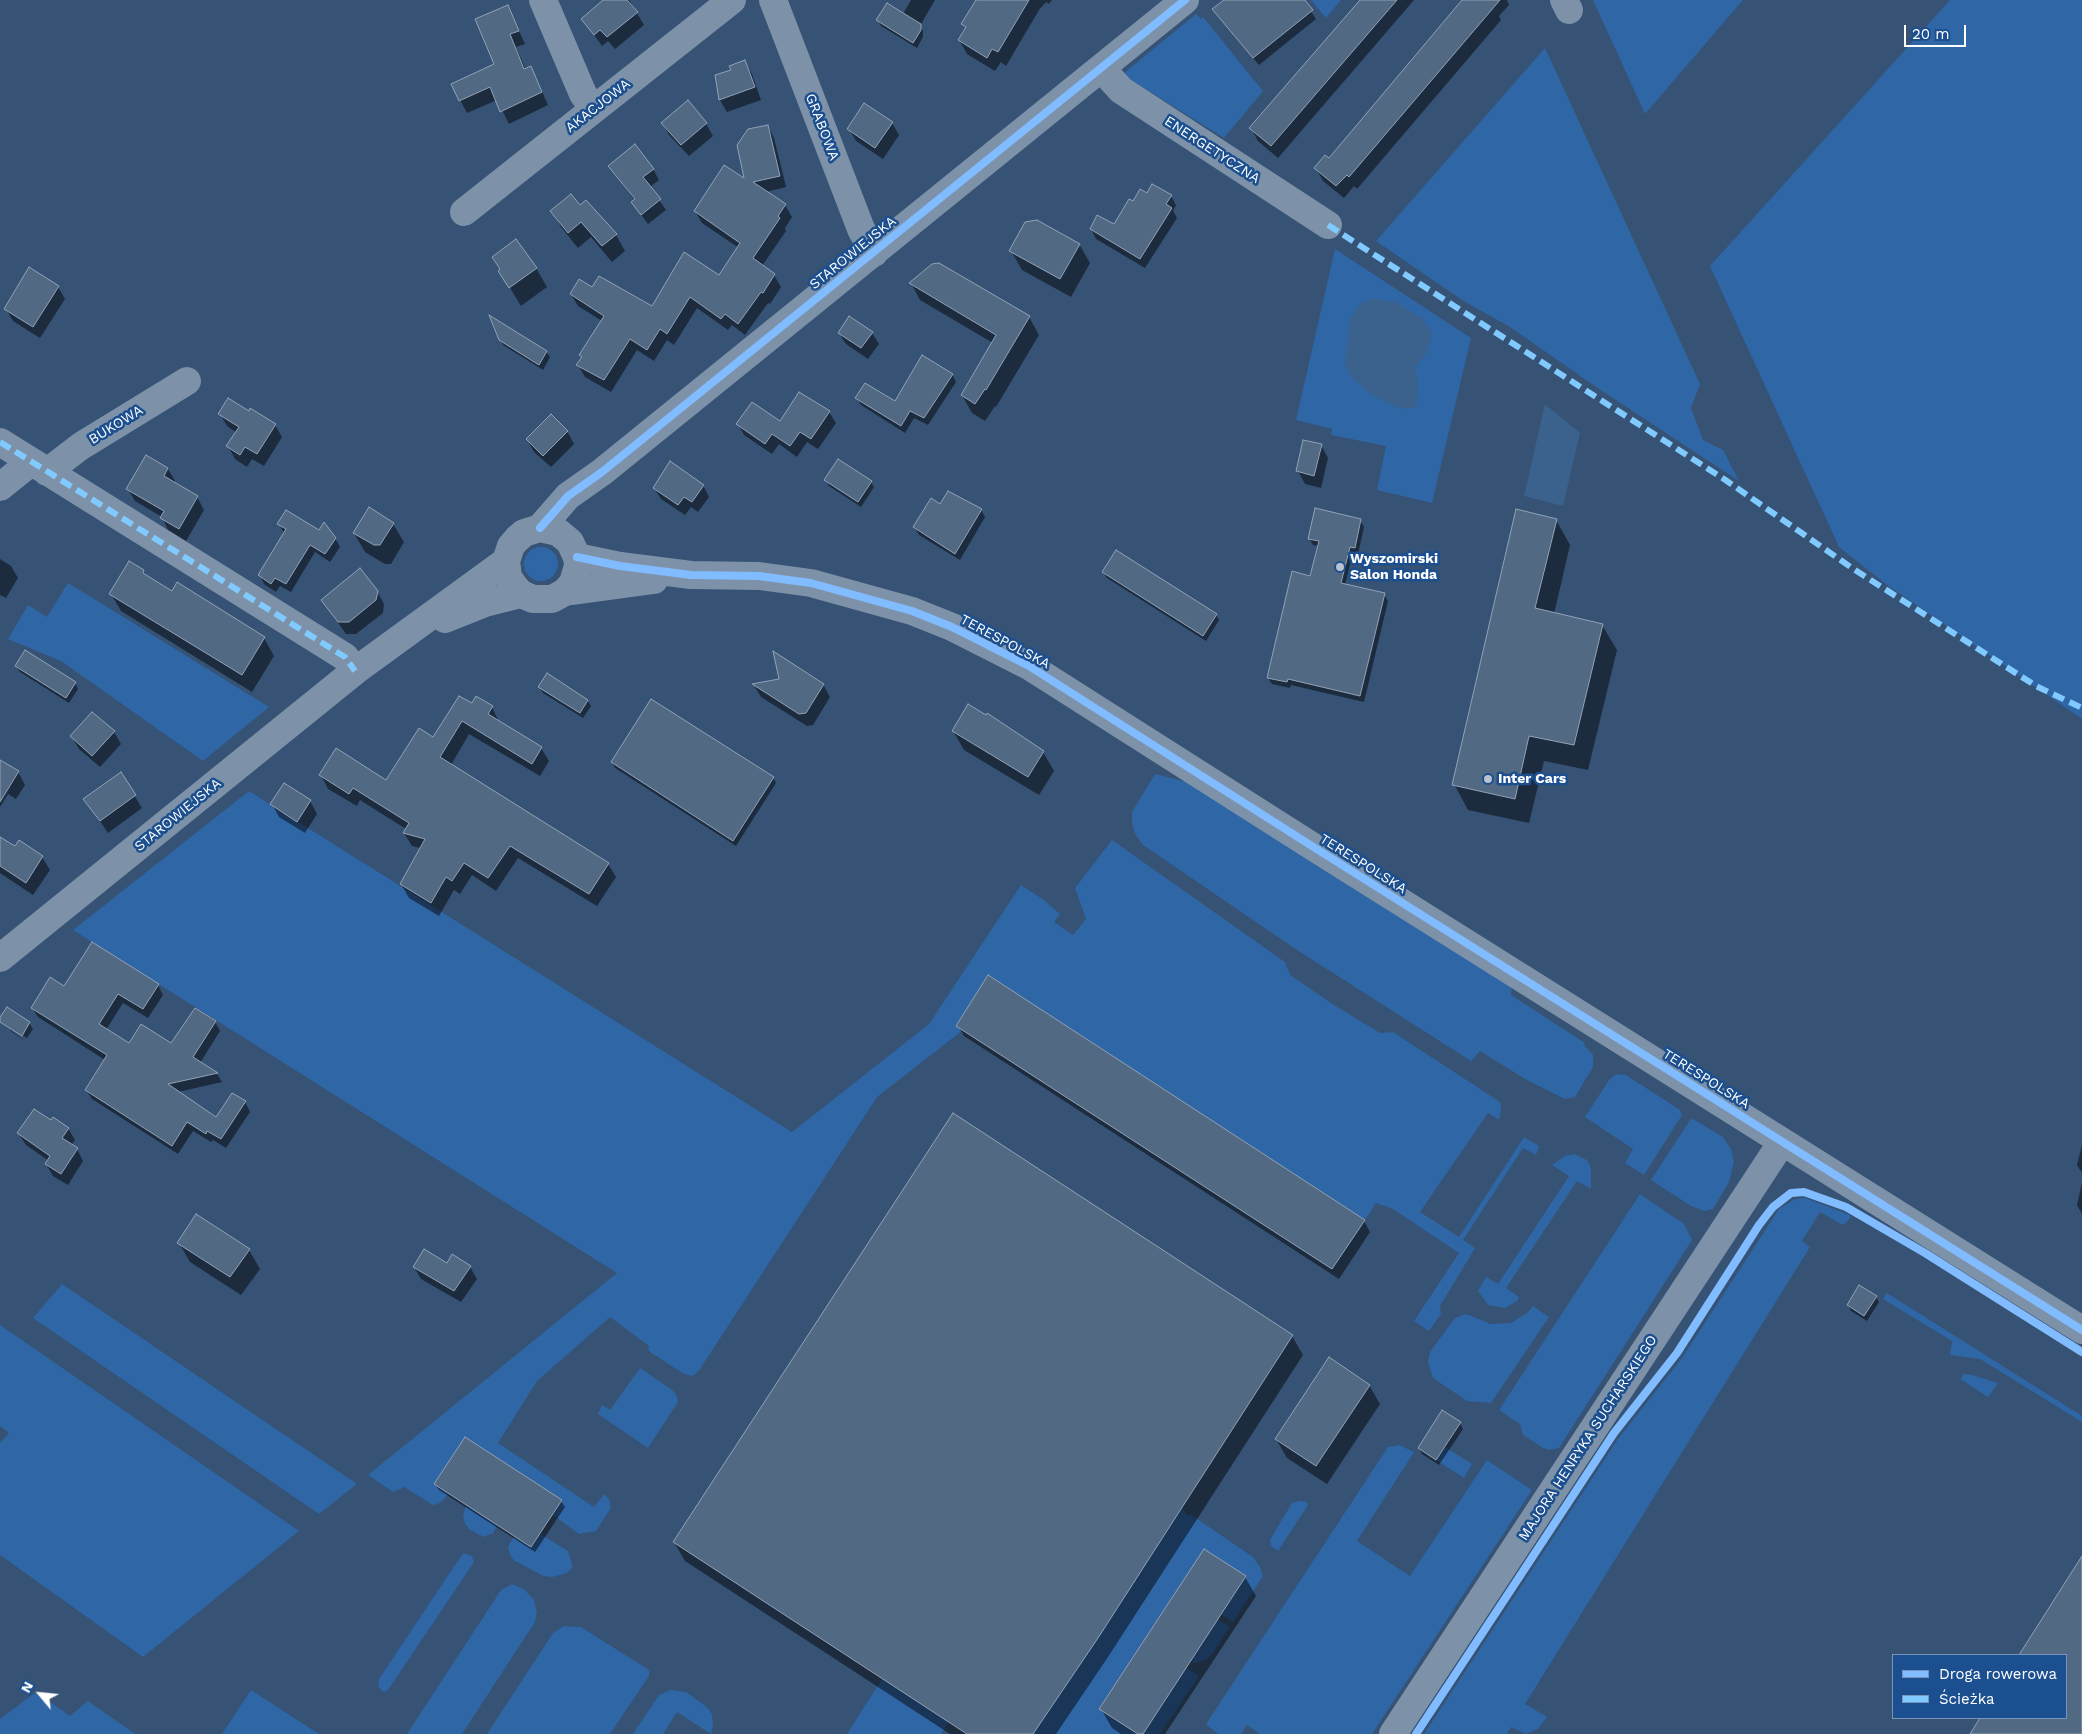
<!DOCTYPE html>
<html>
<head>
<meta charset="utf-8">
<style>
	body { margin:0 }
	#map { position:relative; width:2082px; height:1734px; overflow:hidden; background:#365274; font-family:"Work Sans",sans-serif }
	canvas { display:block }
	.legend { position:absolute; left:1892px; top:1654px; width:175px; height:65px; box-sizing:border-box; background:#1b4f8f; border:1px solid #7695bc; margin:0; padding:6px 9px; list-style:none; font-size:15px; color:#fff }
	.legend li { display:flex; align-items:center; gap:10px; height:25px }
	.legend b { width:25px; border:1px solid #7695bc }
	.north { position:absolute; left:15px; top:1669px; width:50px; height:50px; -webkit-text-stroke:4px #1b4f8f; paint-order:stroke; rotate:298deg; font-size:14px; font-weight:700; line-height:20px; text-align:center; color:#fff }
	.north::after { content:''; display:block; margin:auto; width:18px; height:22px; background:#fff; clip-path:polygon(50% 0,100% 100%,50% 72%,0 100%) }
	.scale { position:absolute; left:1904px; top:25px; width:62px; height:22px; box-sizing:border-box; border:2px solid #fff; border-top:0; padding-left:6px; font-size:15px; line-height:18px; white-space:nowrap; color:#fff; -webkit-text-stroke:4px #1b4f8f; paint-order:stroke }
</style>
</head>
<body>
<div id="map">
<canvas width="2082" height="1734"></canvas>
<ul class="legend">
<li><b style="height:6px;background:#80bcff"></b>Droga rowerowa</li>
<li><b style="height:6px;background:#80caff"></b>Ścieżka</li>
</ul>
<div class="north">N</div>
<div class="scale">20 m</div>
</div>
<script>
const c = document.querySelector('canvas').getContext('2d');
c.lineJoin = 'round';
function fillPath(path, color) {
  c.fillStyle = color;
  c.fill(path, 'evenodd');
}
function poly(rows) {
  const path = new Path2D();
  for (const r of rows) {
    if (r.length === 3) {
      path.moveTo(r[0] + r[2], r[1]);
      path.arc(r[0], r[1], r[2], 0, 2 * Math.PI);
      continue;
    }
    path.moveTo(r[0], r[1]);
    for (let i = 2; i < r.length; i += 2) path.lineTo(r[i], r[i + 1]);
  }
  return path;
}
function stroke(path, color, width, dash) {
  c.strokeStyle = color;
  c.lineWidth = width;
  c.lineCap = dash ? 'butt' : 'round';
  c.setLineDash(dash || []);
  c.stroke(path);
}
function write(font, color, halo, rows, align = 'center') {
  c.font = font + ' "Work Sans",sans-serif';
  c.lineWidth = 5;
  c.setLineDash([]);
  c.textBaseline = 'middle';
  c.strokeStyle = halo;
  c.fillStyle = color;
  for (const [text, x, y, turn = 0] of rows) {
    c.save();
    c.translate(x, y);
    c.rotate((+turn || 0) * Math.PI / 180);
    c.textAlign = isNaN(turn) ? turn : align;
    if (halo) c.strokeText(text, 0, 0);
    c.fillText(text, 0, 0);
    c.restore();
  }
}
const green = poly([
	[1311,0,1341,0,1326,18],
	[1593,0,1743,0,1645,114],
	[1950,0,2082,0,2082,719,1887,585,1839,547,1710,266],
	[1196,14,1201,19,1203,17,1263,91,1224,138,1123,75,1124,73],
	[1545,48,1700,384,1691,408,1703,440,1723,450,1739,481,1602,391,1510,327,1462,300,1376,241],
	[1335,249,1471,338,1432,503,1377,490,1386,446,1331,435,1332,429,1296,420],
	[541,564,17],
	[68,583,138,626,269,707,203,761,61,661,8,639,28,605,47,617],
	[1155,774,1187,782,1512,986,1511,995,1585,1043,1584,1045,1593,1055,1593,1067,1575,1097,1565,1099,1525,1079,1480,1051,1471,1061,1297,950,1143,845,1135,834,1132,823,1132,812],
	[249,791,792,1132,929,1024,1021,885,1044,900,1060,914,1054,922,1073,935,1086,919,1075,888,1112,840,1285,962,1290,975,1334,1005,1380,1033,1393,1032,1500,1102,1501,1110,1499,1120,1488,1113,1420,1212,1459,1237,1524,1137,1539,1146,1536,1155,1523,1148,1463,1240,1475,1248,1440,1306,1441,1314,1429,1331,1414,1321,1459,1253,1393,1209,1376,1203,1365,1220,988,975,956,1026,963,1030,877,1097,700,1369,693,1376,684,1374,650,1352,648,1349,649,1346,610,1317,537,1381,498,1443,594,1507,604,1494,609,1499,611,1508,596,1531,579,1534,553,1515,562,1500,465,1437,434,1484,449,1494,440,1503,433,1505,404,1487,393,1492,368,1475,617,1273,73,930],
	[1616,1074,1626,1075,1680,1110,1682,1115,1644,1175,1625,1163,1633,1149,1585,1117,1609,1080],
	[1693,1119,1723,1137,1731,1149,1734,1162,1729,1182,1713,1209,1704,1211,1691,1206,1651,1180,1690,1120],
	[1574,1154,1587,1160,1591,1168,1591,1189,1577,1181,1506,1288,1519,1297,1517,1301,1505,1308,1488,1305,1478,1291,1486,1277,1498,1284,1569,1176,1552,1165,1565,1156],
	[1640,1194,1684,1224,1692,1240,1559,1448,1549,1450,1543,1448,1523,1435,1520,1424,1499,1410],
	[1805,1198,1850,1215,1850,1218,1845,1224,1841,1224,1820,1212,1802,1241,1810,1247,1525,1704,1547,1717,1538,1729,1526,1734,1511,1727,1507,1734,1424,1734,1618,1439,1682,1358,1779,1209,1795,1199],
	[62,1284,357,1484,319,1514,33,1318],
	[1887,1293,2082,1416,2082,1422,1980,1359,1950,1355,1952,1341,1883,1299],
	[1533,1306,1549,1317,1491,1403,1467,1401,1433,1378,1428,1362,1430,1352,1455,1318,1466,1314,1491,1324,1511,1323,1527,1313],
	[0,1325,299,1531,143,1657,0,1555,0,1443,9,1433,0,1426],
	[640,1368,672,1390,676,1394,678,1402,648,1448,598,1414,602,1405,610,1410],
	[1964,1374,1972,1375,1998,1383,1988,1397,1960,1379],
	[1399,1445,1414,1452,1357,1541,1410,1576,1487,1460,1532,1490,1372,1734,1260,1734,1247,1725,1241,1734,1218,1734,1206,1724,1388,1447],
	[1445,1447,1472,1464,1464,1478,1436,1460],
	[1300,1501,1306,1502,1308,1505,1278,1551,1271,1546,1270,1540,1292,1503],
	[466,1505,497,1525,493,1533,483,1537,469,1529,465,1524,463,1515],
	[1182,1509,1188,1516,1190,1514,1253,1557,1260,1567,1263,1576,1233,1622,1221,1614,1246,1576,1204,1549,1099,1708,1138,1734,1033,1734],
	[540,1534,568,1551,572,1564,572,1567,567,1573,552,1577,543,1576,515,1561,511,1557,508,1547,514,1536,531,1547],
	[463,1553,472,1556,474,1562,388,1690,385,1692,381,1690,378,1686,379,1679],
	[512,1584,524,1589,534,1600,537,1612,535,1622,462,1734,407,1734,501,1590],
	[1217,1619,1230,1627,1212,1654,1206,1660,1194,1663,1190,1660],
	[564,1626,581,1627,649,1670,649,1676,610,1734,487,1734,553,1633],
	[1186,1667,1199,1676,1160,1734,1143,1734],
	[882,1679,949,1722,941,1734,847,1734],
	[251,1690,319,1734,222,1734],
	[670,1690,686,1692,707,1707,712,1714,713,1725,711,1734,677,1712,663,1734,633,1734,659,1695],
	[36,1692,70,1716,88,1701,135,1734,0,1734,0,1719]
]);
const water = poly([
	[1373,299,1395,302,1423,319,1432,334,1426,354,1415,367,1418,385,1416,407,1400,409,1372,395,1351,377,1345,363,1350,320,1361,303],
	[1545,404,1580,433,1563,506,1524,496]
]);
const shadow = poly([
	[605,0,629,0,644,25,615,49,608,41,602,46,583,19],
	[911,0,935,0,920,26,923,31,923,37,917,48,881,26,878,20,903,14],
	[982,0,1052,0,1049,4,1046,2,1039,10,1006,66,1001,62,995,71,967,54,959,40],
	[1226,0,1303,0,1316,19,1259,65,1214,10],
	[1361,0,1414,0,1278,158,1258,141,1251,128],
	[1462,0,1507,0,1509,5,1499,16,1501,20,1357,189,1354,186,1344,198,1323,181,1316,168,1329,160],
	[508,7,525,44,516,47,526,70,530,67,537,80,548,105,509,124,497,100,467,113,460,100,496,65],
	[745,62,752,74,761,100,727,112,720,100,732,70],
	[688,102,706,124,713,136,689,156,669,135,662,123],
	[892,123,899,135,883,159,856,141,849,129],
	[768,126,774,138,786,187,766,192,785,205,792,217,785,228,786,231,762,266,774,275,781,287,770,304,768,303,745,335,732,325,728,330,697,308,674,345,667,340,654,361,637,350,611,392,585,377,578,365,582,358,581,355,602,321,578,306,571,294,592,289,652,308,720,277,739,248,702,223,695,211,746,181],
	[609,166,653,169,659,180,650,187,666,210,648,224,632,202,635,201],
	[1147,195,1171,196,1176,205,1173,211,1177,218,1145,268,1096,239,1091,229,1115,226,1133,202],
	[552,211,616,235,625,251,612,262,591,237,578,248,561,227],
	[1079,244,1090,263,1071,297,1022,270,1011,251],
	[536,268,547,287,521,306,500,271],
	[911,283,1029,317,1039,335,996,407,995,406,985,421,972,413,962,395,993,343,920,300],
	[58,287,65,299,40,338,13,321,6,309],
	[839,333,872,333,879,344,868,359,846,344],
	[500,339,546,352,550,357,543,370,503,345],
	[952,374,956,382,928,425,914,418,905,433,861,405,857,398,895,403],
	[249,412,275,425,282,437,264,466,252,459,247,467,235,459,228,446,237,433,227,426,220,414],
	[829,412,836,423,818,449,807,442,797,457,779,444,772,454,744,435,738,424,780,423],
	[567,431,574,444,551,467,534,452,527,439],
	[1321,445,1328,458,1321,488,1305,484,1298,471],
	[168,469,175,481,174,483,197,497,204,510,186,541,168,530,162,517,135,501,128,489],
	[826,480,871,482,874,487,861,507,829,486],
	[703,485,709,497,698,512,691,507,685,515,661,499,654,488],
	[941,506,981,510,985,517,960,560,919,535,914,527],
	[1360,520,1364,527,1358,554,1353,553,1345,585,1384,594,1388,601,1364,702,1291,685,1290,688,1272,684,1268,678,1311,577,1319,546,1313,545,1309,538],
	[1556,520,1570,545,1554,614,1602,625,1617,650,1588,770,1544,761,1529,823,1468,810,1454,784],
	[279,524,320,532,335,538,340,547,330,562,315,552,291,592,280,586,276,592,264,584,260,575,284,533],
	[393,524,404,542,391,564,385,564,365,552,354,533],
	[0,559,11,566,18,578,6,598,0,595],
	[143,571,145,576,172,592,177,584,264,638,274,656,252,692,121,611,111,594],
	[1103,572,1216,615,1219,620,1206,641,1107,578],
	[377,591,384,604,383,613,356,634,346,634,322,600],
	[16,666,75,683,78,689,69,703,20,672],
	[823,684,830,697,813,725,807,726,761,697,754,685],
	[539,687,587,700,591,706,583,718,543,693],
	[472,705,492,707,499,722,541,748,549,761,540,776,469,734,451,765,608,864,616,877,597,906,518,858,496,891,472,875,460,894,454,890,439,916,409,898,401,884,420,848,412,846,404,833,406,829,360,800,357,806,328,789,321,775,387,782],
	[953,731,1043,752,1054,771,1039,795,964,750],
	[114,732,121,744,100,767,79,749,72,737],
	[0,761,18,772,25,785,16,799,8,794,0,807],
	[612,762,773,777,776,783,736,846,615,768],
	[121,774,142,808,108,833,85,799],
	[310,801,317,814,305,833,279,817,272,804],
	[19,842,42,857,50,870,33,895,0,873,0,846,15,848],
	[158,985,163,995,148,1018,123,1003,106,1030,130,1045,172,1045,215,1022,220,1031,200,1063,217,1074,222,1082,178,1092,216,1119,245,1102,250,1112,226,1148,213,1140,211,1142,193,1131,178,1154,92,1099,86,1090,105,1060,38,1017,32,1008,64,988],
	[29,1023,33,1029,27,1038,12,1028,12,1031,25,1041,12,1032,9,1027],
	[958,1026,1364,1221,1370,1232,1339,1279,964,1036],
	[51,1122,68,1128,75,1140,71,1145,77,1149,83,1161,68,1185,53,1176,46,1164,49,1161,26,1145,19,1134],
	[2082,1145,2082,1173,2077,1165],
	[2082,1182,2082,1214,2077,1205],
	[179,1243,249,1250,260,1269,241,1295,190,1262],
	[447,1265,470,1267,477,1279,461,1302,421,1279,414,1267],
	[1876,1297,1879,1302,1867,1321,1851,1311,1848,1305],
	[1292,1336,1303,1355,1108,1657,1056,1734,950,1734,685,1561,674,1542],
	[1369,1385,1380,1404,1327,1484,1287,1458,1276,1439],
	[1460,1423,1463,1429,1439,1465,1422,1454,1419,1448],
	[435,1484,561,1501,565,1507,535,1552,439,1490],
	[2082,1561,2082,1734,1971,1734,1982,1718,2066,1718,2066,1655,2021,1655],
	[1245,1577,1256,1596,1165,1734,1121,1734,1112,1728,1101,1709]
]);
const building = poly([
	[603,0,627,0,638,12,607,37,600,30,594,35,581,19,603,0],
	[976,0,1029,0,998,52,992,49,987,58,958,40,966,27,961,24,976,0],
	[1224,0,1305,0,1313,10,1253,58,1212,9,1224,0],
	[1360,0,1397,0,1271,146,1249,128,1360,0],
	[1462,0,1500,0,1349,177,1347,175,1336,186,1314,168,1325,155,1329,158,1462,0],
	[887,3,921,24,921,30,913,43,876,20,887,3],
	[508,5,519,31,510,34,524,69,531,66,542,92,500,112,490,87,459,101,451,84,494,64,475,19,508,5],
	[745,60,755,87,719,100,715,75,731,70,729,66,745,60],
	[688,100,707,123,681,145,661,123,688,100],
	[864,103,893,122,875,148,847,129,864,103],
	[768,125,780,176,753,182,786,204,778,216,780,218,753,258,775,274,763,293,761,292,738,324,725,314,721,319,690,297,667,334,660,329,647,350,630,339,604,380,576,365,582,357,579,355,604,316,570,294,579,279,592,287,599,276,652,306,684,252,719,275,740,243,694,211,724,165,744,178,737,145,748,129,768,125],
	[635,144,654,169,643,177,661,199,641,215,631,202,635,199,608,166,635,144],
	[1152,184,1172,195,1166,204,1172,208,1140,259,1090,229,1097,215,1114,224,1129,199,1133,201,1140,189,1147,193,1152,184],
	[571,194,580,205,586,200,617,234,602,246,581,222,568,233,550,211,571,194],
	[1037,220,1080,244,1060,279,1009,251,1025,222,1037,220],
	[516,239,537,268,509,288,498,271,500,269,492,257,516,239],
	[939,263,1030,316,986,390,985,389,975,404,961,395,996,335,909,283,932,264,939,263],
	[29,267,59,286,33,327,4,309,29,267],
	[489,315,547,351,539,365,499,340,489,315],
	[849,316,873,332,861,348,838,333,849,316],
	[922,355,953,374,924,418,910,411,901,426,855,398,865,383,895,401,922,355],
	[799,392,830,411,811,439,800,432,790,446,772,434,765,444,736,424,752,402,780,421,799,392],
	[228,398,249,411,250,408,276,424,257,454,245,447,240,455,226,446,239,427,218,414,228,398],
	[551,414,568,431,543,456,526,439,551,414],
	[1303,440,1322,444,1314,476,1296,471,1303,440],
	[146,455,168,468,164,476,198,496,179,529,160,518,164,511,126,489,146,455],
	[838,459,872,481,858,502,824,480,838,459],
	[670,461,704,485,692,502,684,497,678,505,653,488,670,461],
	[948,491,982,509,955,554,913,527,931,498,940,504,948,491],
	[369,507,394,523,380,545,374,545,353,533,369,507],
	[1315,508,1361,519,1355,548,1350,547,1341,583,1385,593,1360,696,1288,679,1287,682,1267,678,1292,571,1310,576,1319,541,1308,539,1315,508],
	[1516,509,1557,519,1535,608,1603,624,1574,745,1529,736,1515,799,1452,785,1516,509],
	[286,510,319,530,324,522,336,538,325,554,310,545,286,584,275,578,271,584,258,575,286,529,277,524,286,510],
	[1116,550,1217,614,1203,636,1102,572,1116,550],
	[129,561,144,570,143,573,172,591,177,582,265,637,242,675,109,594,129,561],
	[360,568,378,591,376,600,349,622,338,622,321,600,360,568],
	[25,650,76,682,66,698,15,666,25,650],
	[773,651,824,684,806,713,799,714,752,684,779,679,773,651],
	[547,673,588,700,580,713,538,687,547,673],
	[459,696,472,703,476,696,493,706,488,714,542,747,532,764,462,721,440,757,609,863,589,894,510,846,488,878,464,863,452,881,446,877,431,903,400,884,425,839,403,833,409,823,353,788,349,794,319,775,336,748,386,780,419,728,433,737,459,696],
	[651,699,774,777,733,841,611,762,651,699],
	[968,704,986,715,987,713,1044,751,1028,777,952,731,968,704],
	[92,712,115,731,92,756,70,736,92,712],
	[0,760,19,771,0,802,0,760],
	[121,772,136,795,100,821,83,799,121,772],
	[284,783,311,800,297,822,270,804,284,783],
	[0,837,15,846,19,840,43,856,26,883,0,866,0,837],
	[92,942,159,984,143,1009,118,994,99,1024,129,1043,141,1024,171,1043,195,1008,216,1021,193,1057,218,1073,168,1084,216,1117,232,1093,246,1101,221,1139,207,1131,206,1134,187,1122,172,1146,85,1090,107,1055,31,1008,50,977,64,986,92,942],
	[988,975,1365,1220,1332,1269,956,1026,988,975],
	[7,1007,30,1022,22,1036,0,1022,0,1017,7,1007],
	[34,1109,51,1120,53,1117,69,1128,62,1138,78,1148,61,1174,45,1164,50,1156,17,1133,34,1109],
	[953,1113,1293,1335,1098,1638,1033,1734,967,1734,673,1542,953,1113],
	[196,1214,250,1249,230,1277,177,1243,196,1214],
	[424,1249,447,1263,452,1254,471,1266,454,1291,413,1267,424,1249],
	[1859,1285,1877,1296,1864,1316,1847,1305,1859,1285],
	[1329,1357,1370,1385,1316,1466,1275,1439,1329,1357],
	[1442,1410,1461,1422,1436,1460,1418,1448,1442,1410],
	[465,1437,562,1500,531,1547,434,1484,465,1437],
	[1204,1549,1246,1576,1143,1734,1138,1734,1099,1709,1204,1549],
	[2082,1556,2082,1734,1970,1734,1980,1718,2066,1718,2066,1655,2019,1655,2082,1556]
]);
const minor = poly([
	[543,0,583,94,594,109],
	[773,0,861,229,874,253],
	[1564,0,1569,10],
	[1101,68,1121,90,1328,225],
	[464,212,732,0],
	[0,442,345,657,355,671],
	[47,472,81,446,187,381],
	[0,487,31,462],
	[540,528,568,496,602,472,1185,0],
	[577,557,620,566,691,575,759,576,811,583,912,611,952,627,1029,666,1315,848,2082,1330],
	[565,592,573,583,578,566,577,557,570,542,558,532,540,528,524,533,517,539,511,546,506,561,508,577,514,586,521,594,533,599,552,599,565,592,654,580],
	[445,619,485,603,521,594],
	[0,958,355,671,506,561],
	[1393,1734,1782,1142]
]);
const quiet = poly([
	[1328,225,1724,479,1852,568,2036,686,2082,708],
	[0,442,345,657,355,671]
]);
const cycleway = poly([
	[540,528,568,496,602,472,1185,0],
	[577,557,620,566,691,575,759,576,811,583,912,611,952,627,1029,666,1315,848,2082,1330],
	[1416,1734,1614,1433,1677,1353,1759,1225,1773,1207,1791,1193,1804,1192,1846,1207,1925,1253,2082,1352]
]);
const markers = [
	[1340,567,5,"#b9c2ce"],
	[1488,779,5,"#b9c2ce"]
];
const streetNames = [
	["AKACJOWA",598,106,-38],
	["GRABOWA",822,127,69],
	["ENERGETYCZNA",1212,150,33],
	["STAROWIEJSKA",853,253,-39],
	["BUKOWA",116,425,-32],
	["TERESPOLSKA",1005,642,28],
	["STAROWIEJSKA",178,815,-39],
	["TERESPOLSKA",1363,864,32],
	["TERESPOLSKA",1706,1079,32],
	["MAJORA HENRYKA SUCHARSKIEGO",1588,1438,-57]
];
const poiNames = [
	["Wyszomirski",1350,559],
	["Salon Honda",1350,575],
	["Inter Cars",1498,779]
];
fillPath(green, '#2f66a5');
fillPath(water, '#3b618d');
fillPath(shadow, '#0007');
fillPath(building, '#526984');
stroke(building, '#92a2b6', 1);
stroke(minor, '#7d92a8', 28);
stroke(quiet, '#80caff', 6, [12, 6]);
stroke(cycleway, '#80bcff', 8);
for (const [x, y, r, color] of markers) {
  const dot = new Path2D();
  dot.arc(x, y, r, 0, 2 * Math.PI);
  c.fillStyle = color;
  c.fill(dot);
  stroke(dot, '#1b4f8f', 2);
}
write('14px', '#fff', '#1b4f8f', streetNames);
write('bold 14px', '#fff', '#1b4f8f', poiNames, 'left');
</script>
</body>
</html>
